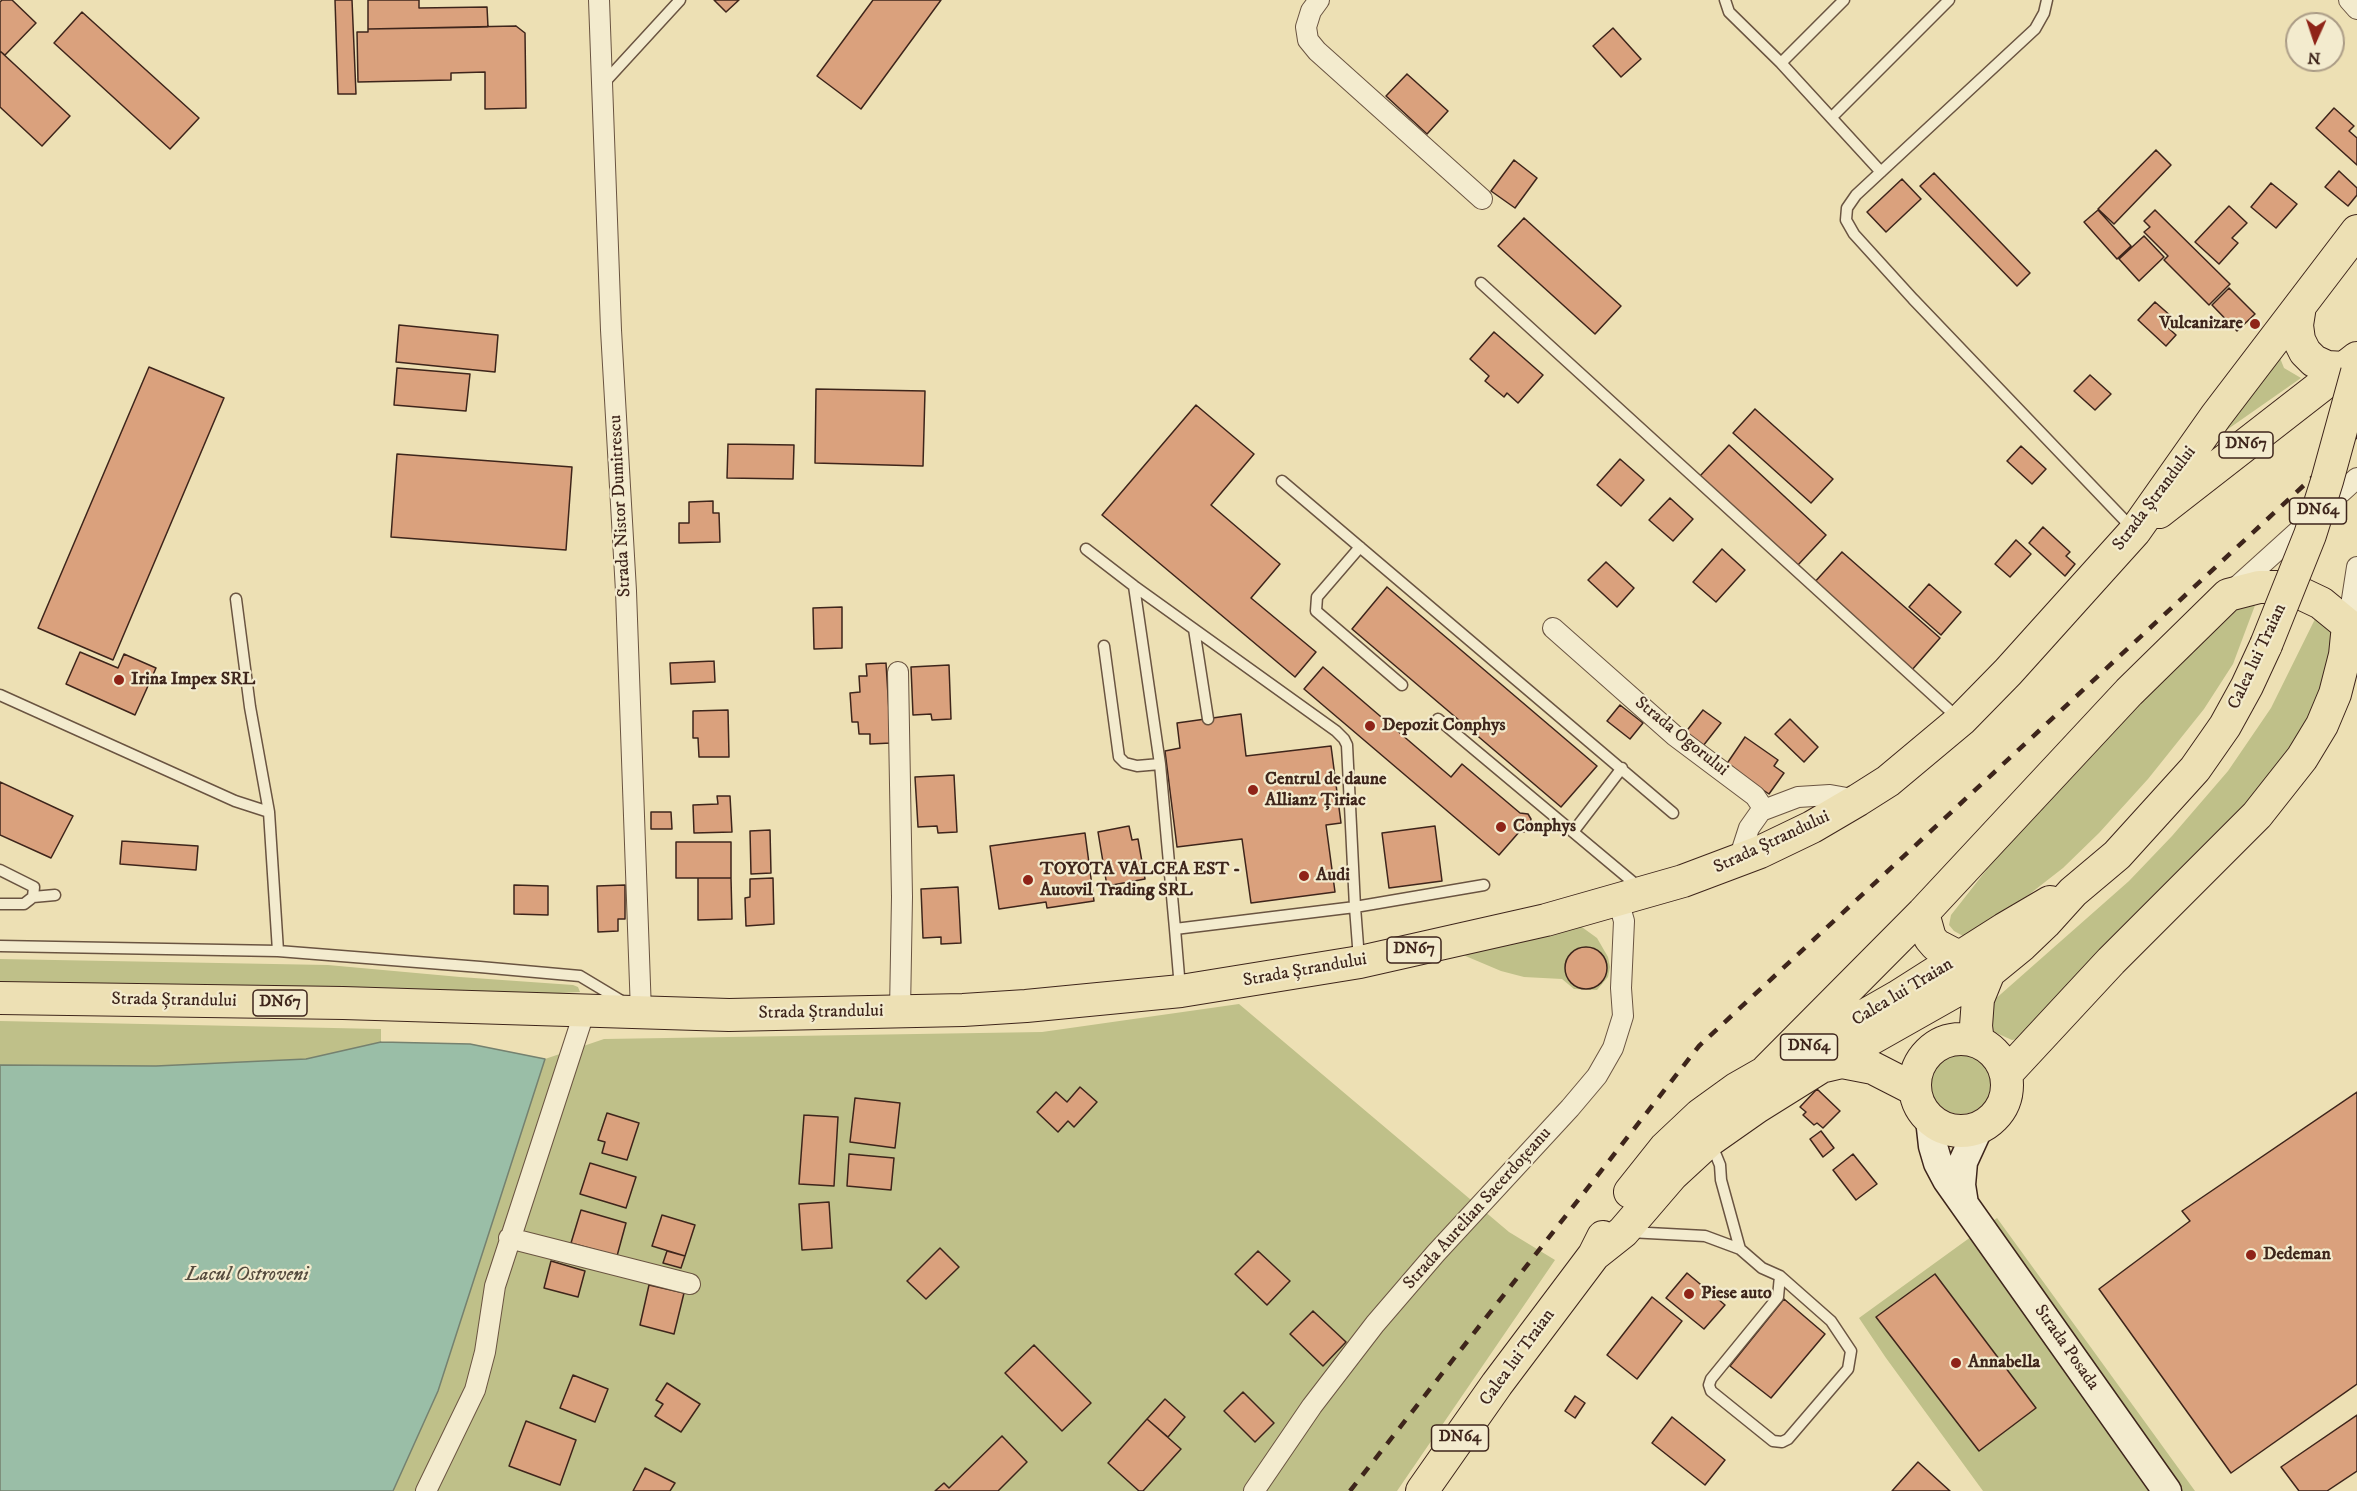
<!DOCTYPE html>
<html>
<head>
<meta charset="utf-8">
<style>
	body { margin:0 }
	#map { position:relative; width:2357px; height:1491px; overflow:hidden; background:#ede0b4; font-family:"IM FELL DW Pica",serif }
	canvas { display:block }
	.north { position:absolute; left:2285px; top:12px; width:60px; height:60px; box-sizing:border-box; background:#f3ebce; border:2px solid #ab9c86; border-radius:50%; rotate:183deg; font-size:16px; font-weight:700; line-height:24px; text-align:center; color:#3e251b }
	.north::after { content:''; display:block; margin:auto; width:21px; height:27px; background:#8f2418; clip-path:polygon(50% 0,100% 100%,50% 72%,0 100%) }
</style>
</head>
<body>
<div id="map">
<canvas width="2357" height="1491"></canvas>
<div class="north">N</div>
</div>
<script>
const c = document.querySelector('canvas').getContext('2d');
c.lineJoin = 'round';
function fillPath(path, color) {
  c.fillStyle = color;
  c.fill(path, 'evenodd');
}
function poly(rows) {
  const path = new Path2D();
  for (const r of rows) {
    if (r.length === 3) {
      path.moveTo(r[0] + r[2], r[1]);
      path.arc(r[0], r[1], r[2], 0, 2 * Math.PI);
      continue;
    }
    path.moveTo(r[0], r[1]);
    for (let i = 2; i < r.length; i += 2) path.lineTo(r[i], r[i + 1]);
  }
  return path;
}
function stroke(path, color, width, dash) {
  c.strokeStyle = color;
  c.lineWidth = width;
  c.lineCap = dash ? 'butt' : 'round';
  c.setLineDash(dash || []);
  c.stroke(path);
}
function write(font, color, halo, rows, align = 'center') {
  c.font = font + ' "IM FELL DW Pica",serif';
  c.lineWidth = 4.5;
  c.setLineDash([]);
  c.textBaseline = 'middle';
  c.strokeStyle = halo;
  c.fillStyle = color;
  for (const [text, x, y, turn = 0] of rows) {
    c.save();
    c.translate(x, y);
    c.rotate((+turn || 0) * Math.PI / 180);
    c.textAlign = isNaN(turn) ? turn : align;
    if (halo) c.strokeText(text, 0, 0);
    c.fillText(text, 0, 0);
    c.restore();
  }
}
const green = poly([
	[2278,353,2284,368,2301,378,2218,436],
	[2257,600,2233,664,2204,709,2148,779,2099,833,2063,868,2013,907,1965,937,1954,931,1949,925,1951,915,2021,826,2230,608],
	[2316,617,2333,628,2328,675,2297,742,2236,820,2022,1038,2012,1040,1994,1032,1989,1022,1993,1001,2129,881,2172,836,2228,771,2271,708],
	[1579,925,1597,938,1608,957,1610,967,1608,977,1597,990,1574,989,1562,979,1524,977,1501,971,1456,952],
	[0,959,328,965,460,977,573,985,578,987,580,992,521,995,0,984],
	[1239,1004,1509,1232,1555,1260,1397,1491,393,1491,438,1391,545,1059,604,1039,1042,1032],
	[0,1021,381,1029,381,1042,306,1059,156,1066,0,1065],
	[1961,1083,31],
	[1997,1218,2195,1491,1983,1491,1886,1358,1859,1318]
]);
const water = poly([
	[381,1042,470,1044,545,1059,438,1391,393,1491,0,1491,0,1065,156,1066,306,1059,381,1042]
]);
const building = poly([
	[2,0,12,0,36,23,5,55,0,51,0,2,2,0],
	[335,0,352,0,356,94,338,94,335,0],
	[368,0,419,0,419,8,487,7,488,27,368,29,368,0],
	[714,0,739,0,726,12,714,0],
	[873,0,941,0,861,109,817,76,873,0],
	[82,12,199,118,170,149,54,43,82,12],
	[516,26,525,33,526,108,485,109,485,72,451,73,451,80,358,82,357,32,368,32,368,29,516,26],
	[1613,28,1641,59,1621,77,1593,46,1613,28],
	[0,51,70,116,42,146,0,107,0,51],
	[1407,74,1448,111,1427,134,1386,96,1407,74],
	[2334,108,2354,126,2349,131,2357,138,2357,165,2316,128,2334,108],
	[2156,150,2171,165,2114,224,2098,209,2156,150],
	[1514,160,1537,178,1515,208,1491,191,1514,160],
	[2339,171,2357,188,2357,195,2348,206,2325,187,2339,171],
	[1934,173,2030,273,2017,286,1920,186,1934,173],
	[1902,179,1921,199,1886,232,1867,212,1902,179],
	[2271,183,2297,204,2276,228,2251,207,2271,183],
	[2229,206,2247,223,2232,238,2238,243,2219,264,2195,242,2229,206],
	[2098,210,2131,246,2117,259,2084,222,2098,210],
	[2155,210,2230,284,2209,305,2164,260,2168,256,2144,232,2150,227,2144,221,2155,210],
	[1524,218,1621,306,1595,334,1498,246,1524,218],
	[2144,236,2164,257,2139,281,2119,259,2144,236],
	[2229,288,2255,314,2237,331,2212,305,2229,288],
	[2155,302,2172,317,2165,325,2176,335,2166,346,2138,320,2155,302],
	[399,325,498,335,495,372,396,362,399,325],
	[1494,332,1543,375,1518,403,1507,393,1504,397,1485,381,1489,376,1470,359,1494,332],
	[149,367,224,398,113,660,38,628,149,367],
	[397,368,470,374,466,411,394,405,397,368],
	[2090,375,2111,394,2095,410,2074,391,2090,375],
	[816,389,925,391,923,466,815,463,816,389],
	[1196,405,1254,454,1211,505,1280,564,1251,598,1316,652,1295,677,1102,515,1196,405],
	[1755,409,1833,479,1811,503,1733,433,1755,409],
	[728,444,794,445,793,479,727,478,728,444],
	[1729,445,1826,535,1797,566,1700,476,1729,445],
	[2021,446,2046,469,2032,484,2007,461,2021,446],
	[397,454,572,467,566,550,391,537,397,454],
	[1620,459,1644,480,1621,506,1597,485,1620,459],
	[1670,498,1693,519,1673,541,1649,520,1670,498],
	[713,501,713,513,719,513,720,542,679,543,679,523,689,523,689,502,713,501],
	[2043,527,2070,552,2066,556,2075,564,2065,576,2029,543,2043,527],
	[2016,540,2031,554,2010,577,1995,564,2016,540],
	[1722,549,1745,570,1716,602,1693,582,1722,549],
	[1842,552,1940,638,1911,671,1813,584,1842,552],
	[1606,562,1634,588,1617,607,1588,580,1606,562],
	[1929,584,1961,612,1941,635,1909,607,1929,584],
	[1387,587,1597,766,1561,807,1352,629,1387,587],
	[842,607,842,648,814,649,813,608,842,607],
	[80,652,118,668,124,654,156,668,135,715,66,684,80,652],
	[714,661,715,682,671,684,670,663,714,661],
	[886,663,891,743,870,744,870,734,859,734,858,722,852,722,850,693,860,692,859,676,867,676,866,664,886,663],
	[949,665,951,719,932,720,931,714,913,715,911,667,949,665],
	[1323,667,1451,777,1462,764,1520,813,1528,814,1531,819,1529,828,1524,832,1520,831,1499,855,1304,689,1323,667],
	[1620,705,1643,723,1630,739,1607,721,1620,705],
	[728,710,729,757,699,757,698,738,693,738,693,711,728,710],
	[1703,710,1721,723,1703,746,1685,733,1703,710],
	[1241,714,1246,756,1331,746,1341,823,1326,825,1335,892,1251,903,1242,839,1177,847,1165,751,1180,748,1177,723,1241,714],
	[1790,719,1818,747,1804,762,1775,734,1790,719],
	[1745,737,1778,760,1774,766,1784,773,1769,794,1726,765,1745,737],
	[954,775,957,832,938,833,937,826,918,827,915,777,954,775],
	[0,782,73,816,51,858,0,835,0,782],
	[717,796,730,796,732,832,694,833,693,805,718,804,717,796],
	[651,812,671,812,672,829,651,829,651,812],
	[1129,826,1132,840,1138,839,1145,879,1107,886,1098,832,1129,826],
	[1435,826,1442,881,1389,888,1382,833,1435,826],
	[770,830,771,873,751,874,750,831,770,830],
	[1085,833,1094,901,1047,908,1046,902,999,909,990,846,1085,833],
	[122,841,198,846,196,870,120,864,122,841],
	[676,842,731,842,731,878,676,878,676,842],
	[698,878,731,878,732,919,698,920,698,878],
	[773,878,774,924,746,926,745,898,750,897,750,879,773,878],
	[514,885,548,886,548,915,514,914,514,885],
	[625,885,625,919,618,919,618,931,598,932,597,886,625,885],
	[958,887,961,943,941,944,941,937,923,938,921,889,958,887],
	[1586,968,21],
	[1080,1087,1097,1102,1074,1127,1068,1121,1058,1132,1037,1112,1056,1092,1067,1102,1080,1087],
	[1817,1089,1840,1111,1823,1128,1817,1123,1814,1125,1803,1115,1806,1112,1800,1107,1817,1089],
	[2357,1092,2357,1384,2231,1473,2099,1289,2190,1221,2182,1211,2357,1092],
	[855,1098,900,1103,895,1148,850,1142,855,1098],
	[607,1113,639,1123,627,1160,602,1153,605,1142,598,1140,607,1113],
	[804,1115,838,1117,834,1186,799,1184,804,1115],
	[1821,1131,1834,1148,1823,1157,1810,1139,1821,1131],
	[849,1154,894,1158,891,1190,847,1186,849,1154],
	[1853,1154,1877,1184,1856,1200,1833,1170,1853,1154],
	[590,1163,636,1177,626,1208,580,1194,590,1163],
	[829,1202,832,1248,802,1250,799,1204,829,1202],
	[581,1210,626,1223,617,1256,571,1243,581,1210],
	[662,1215,695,1225,685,1256,652,1246,662,1215],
	[940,1248,959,1267,926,1299,907,1281,940,1248],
	[667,1251,685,1256,681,1268,663,1263,667,1251],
	[1258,1251,1290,1281,1267,1305,1235,1274,1258,1251],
	[551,1261,585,1271,578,1297,544,1288,551,1261],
	[1687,1273,1725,1305,1704,1329,1666,1298,1687,1273],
	[1935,1274,2036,1408,1979,1451,1876,1317,1935,1274],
	[649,1285,684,1293,674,1334,640,1325,649,1285],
	[1652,1297,1682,1321,1637,1379,1607,1355,1652,1297],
	[1784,1299,1825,1334,1771,1398,1730,1366,1784,1299],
	[1313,1311,1346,1342,1323,1366,1290,1334,1313,1311],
	[1034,1345,1091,1403,1062,1431,1005,1373,1034,1345],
	[573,1375,608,1389,595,1422,560,1408,573,1375],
	[667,1383,700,1404,681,1432,655,1416,663,1404,656,1400,667,1383],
	[1243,1392,1274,1423,1255,1442,1224,1411,1243,1392],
	[1575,1396,1585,1403,1575,1418,1565,1411,1575,1396],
	[1165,1399,1185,1417,1168,1437,1147,1419,1165,1399],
	[2357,1415,2357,1471,2327,1491,2299,1491,2281,1467,2357,1415],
	[1672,1417,1725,1460,1705,1485,1652,1443,1672,1417],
	[1147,1419,1181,1449,1143,1491,1139,1491,1108,1463,1147,1419],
	[526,1421,576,1440,560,1485,509,1466,526,1421],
	[1002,1436,1027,1462,998,1491,935,1491,944,1483,949,1488,1002,1436],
	[1918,1462,1950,1491,1892,1491,1918,1462],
	[645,1468,675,1483,670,1491,633,1491,645,1468]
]);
const lane = poly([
	[1725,0,1729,12,1781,63,1881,172],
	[2047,0,2044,13,2035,29,1856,195,1847,208,1846,220,1854,234,1913,299,2133,529],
	[1781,63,1844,0],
	[602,85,680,0],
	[1832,117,1949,0],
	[1481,283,1958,718],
	[1282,481,1673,813],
	[1360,547,1317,597,1316,611,1402,685],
	[1086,549,1134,586,1336,731,1344,739,1347,745,1355,907,1359,959],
	[1134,586,1160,764,1175,929],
	[236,599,250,707,269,812,278,951],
	[1194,629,1208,719],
	[1104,646,1119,757,1125,763,1137,766,1160,764],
	[0,695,235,801,269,812],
	[1438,719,1640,888],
	[1573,832,1622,768],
	[0,870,34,887,33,897,24,904,0,904],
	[33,897,55,895],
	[0,946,278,951,480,967,580,976,625,1003],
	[1180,988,1175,929,1355,907,1484,885],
	[1711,1143,1720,1165,1721,1180,1740,1249],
	[1629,1232,1705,1236,1740,1249,1762,1268,1780,1276,1831,1321,1851,1351,1848,1369,1788,1439,1782,1442,1773,1441,1711,1391,1709,1385,1711,1379,1778,1297,1780,1276]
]);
const street = poly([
	[599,0,611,330,626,591,641,1012],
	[1319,0,1311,11,1306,27,1308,40,1317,51,1482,199],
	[2349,0,2357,9],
	[2232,591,2357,478],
	[2348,625,2357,567],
	[1553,628,1675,736,1755,796,1761,805,1761,811,1749,828,1738,862],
	[898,672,902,897,900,1011],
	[1761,811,1798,797,1830,795,1858,800],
	[509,1238,690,1284],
	[426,1491,475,1390,485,1352,495,1286,585,1010],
	[1254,1491,1312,1406,1375,1324,1436,1253,1570,1108,1597,1076,1613,1048,1623,1016,1621,988,1624,921,1618,900]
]);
const secondary = poly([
	[1930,1119,1933,1146,1938,1163,1947,1180,2167,1491],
	[1964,1204,1961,1185,1963,1162,1979,1127]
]);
const primary = poly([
	[2300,306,2297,325,2299,340,2305,352,2314,361,2327,367,2345,368],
	[2159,512,2357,358],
	[1923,913,1930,938,1936,945,1961,958],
	[0,998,343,1003,729,1015,963,1010,1026,1006,1181,991,1360,962,1546,920,1683,881,1760,852,1812,827,1858,800,1888,781,1961,720,2008,672,2135,531,2216,416,2357,231],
	[1961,1085,46],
	[1978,1042,1976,1026,1978,999,1989,972],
	[1825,1066,1842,1062,1873,1068,1914,1089],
	[1767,1070,1923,913,2129,692,2228,595,2259,587,2279,587,2302,594,2321,603,2348,625,2345,655,2335,694,2322,725,2302,758,2257,815,2111,961,2006,1074],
	[1630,1192,1665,1148,1700,1115,1736,1089,1897,997,2004,929,2050,902],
	[1594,1255,1623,1232,1672,1175,1710,1140,1757,1107,1821,1067,1989,972,2022,945,2045,923,2073,892,2117,855,2195,769,2225,726,2247,686,2266,645],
	[1422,1491,1497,1384,1594,1255,1603,1237]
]);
const rail = poly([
	[1350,1491,1699,1046,2357,436]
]);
const primaryBridge = poly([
	[2266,645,2310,535,2327,481,2357,372]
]);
const markers = [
	[2255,324,6,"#8f2418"],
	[119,680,6,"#8f2418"],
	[1370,726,6,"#8f2418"],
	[1253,790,6,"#8f2418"],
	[1501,827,6,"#8f2418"],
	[1304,876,6,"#8f2418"],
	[1028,880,6,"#8f2418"],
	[2251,1255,6,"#8f2418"],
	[1689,1294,6,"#8f2418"],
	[1956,1363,6,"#8f2418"]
];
const shields = [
	[2246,445,54],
	[2318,511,57],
	[1414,950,54],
	[280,1003,54],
	[1809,1047,57],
	[1460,1438,57]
];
const shieldNames = [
	["DN67",2246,445],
	["DN64",2318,511],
	["DN67",1414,950],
	["DN67",280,1003],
	["DN64",1809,1047],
	["DN64",1460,1438]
];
const poiNames = [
	["Vulcanizare",2243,324,"right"],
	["Irina Impex SRL",131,680],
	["Depozit Conphys",1382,726],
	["Centrul de daune",1265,780],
	["Allianz Țiriac",1265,801],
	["Conphys",1513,827],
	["TOYOTA VALCEA EST -",1040,870],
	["Autovil Trading SRL",1040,891],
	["Audi",1316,876],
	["Dedeman",2263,1255],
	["Piese auto",1701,1294],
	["Annabella",1968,1363]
];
const streetNames = [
	["Strada Ștrandului",2155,499,-53],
	["Strada Nistor Dumitrescu",621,506,-93],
	["Calea lui Traian",2258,657,-65],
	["Strada Ogorului",1681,737,39],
	["Strada Ștrandului",1772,843,-25],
	["Strada Ștrandului",1305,971,-10],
	["Calea lui Traian",1903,993,-31],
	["Strada Ștrandului",174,1001,1],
	["Strada Ștrandului",821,1013,-1],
	["Strada Aurelian Sacerdoțeanu",1478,1209,-48],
	["Strada Posada",2066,1348,55],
	["Calea lui Traian",1518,1358,-54]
];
const waterNames = [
	["Lacul Ostroveni",247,1276]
];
fillPath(green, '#bfc089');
fillPath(water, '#9abea7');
stroke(water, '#75816f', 1.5);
fillPath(building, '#daa17d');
stroke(building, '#3e251b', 1.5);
stroke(lane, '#6a5441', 13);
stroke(street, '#6a5441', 22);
stroke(secondary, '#3e251b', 31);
stroke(primary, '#3e251b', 34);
stroke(lane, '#f3ebce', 10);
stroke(street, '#f3ebce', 20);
stroke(secondary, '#f3ebce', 28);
stroke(primary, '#ede0b4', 32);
stroke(rail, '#3e251b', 4.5, [10, 10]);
stroke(primaryBridge, '#3e251b', 34, []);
stroke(primaryBridge, '#ede0b4', 32);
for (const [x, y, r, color] of markers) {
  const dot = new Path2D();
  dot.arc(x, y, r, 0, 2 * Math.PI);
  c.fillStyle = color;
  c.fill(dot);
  stroke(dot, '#f3ebce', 2);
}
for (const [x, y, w] of shields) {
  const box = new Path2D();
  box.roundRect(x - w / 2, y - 13, w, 26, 4.5);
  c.fillStyle = '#f3ebce';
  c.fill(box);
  stroke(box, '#3e251b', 1.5);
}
write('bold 16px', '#3e251b', null, shieldNames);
write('bold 18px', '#3e251b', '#f3ebce', poiNames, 'left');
write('18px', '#3e251b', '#f3ebce', streetNames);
write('italic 20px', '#554b3e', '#f3ebce', waterNames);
</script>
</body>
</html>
